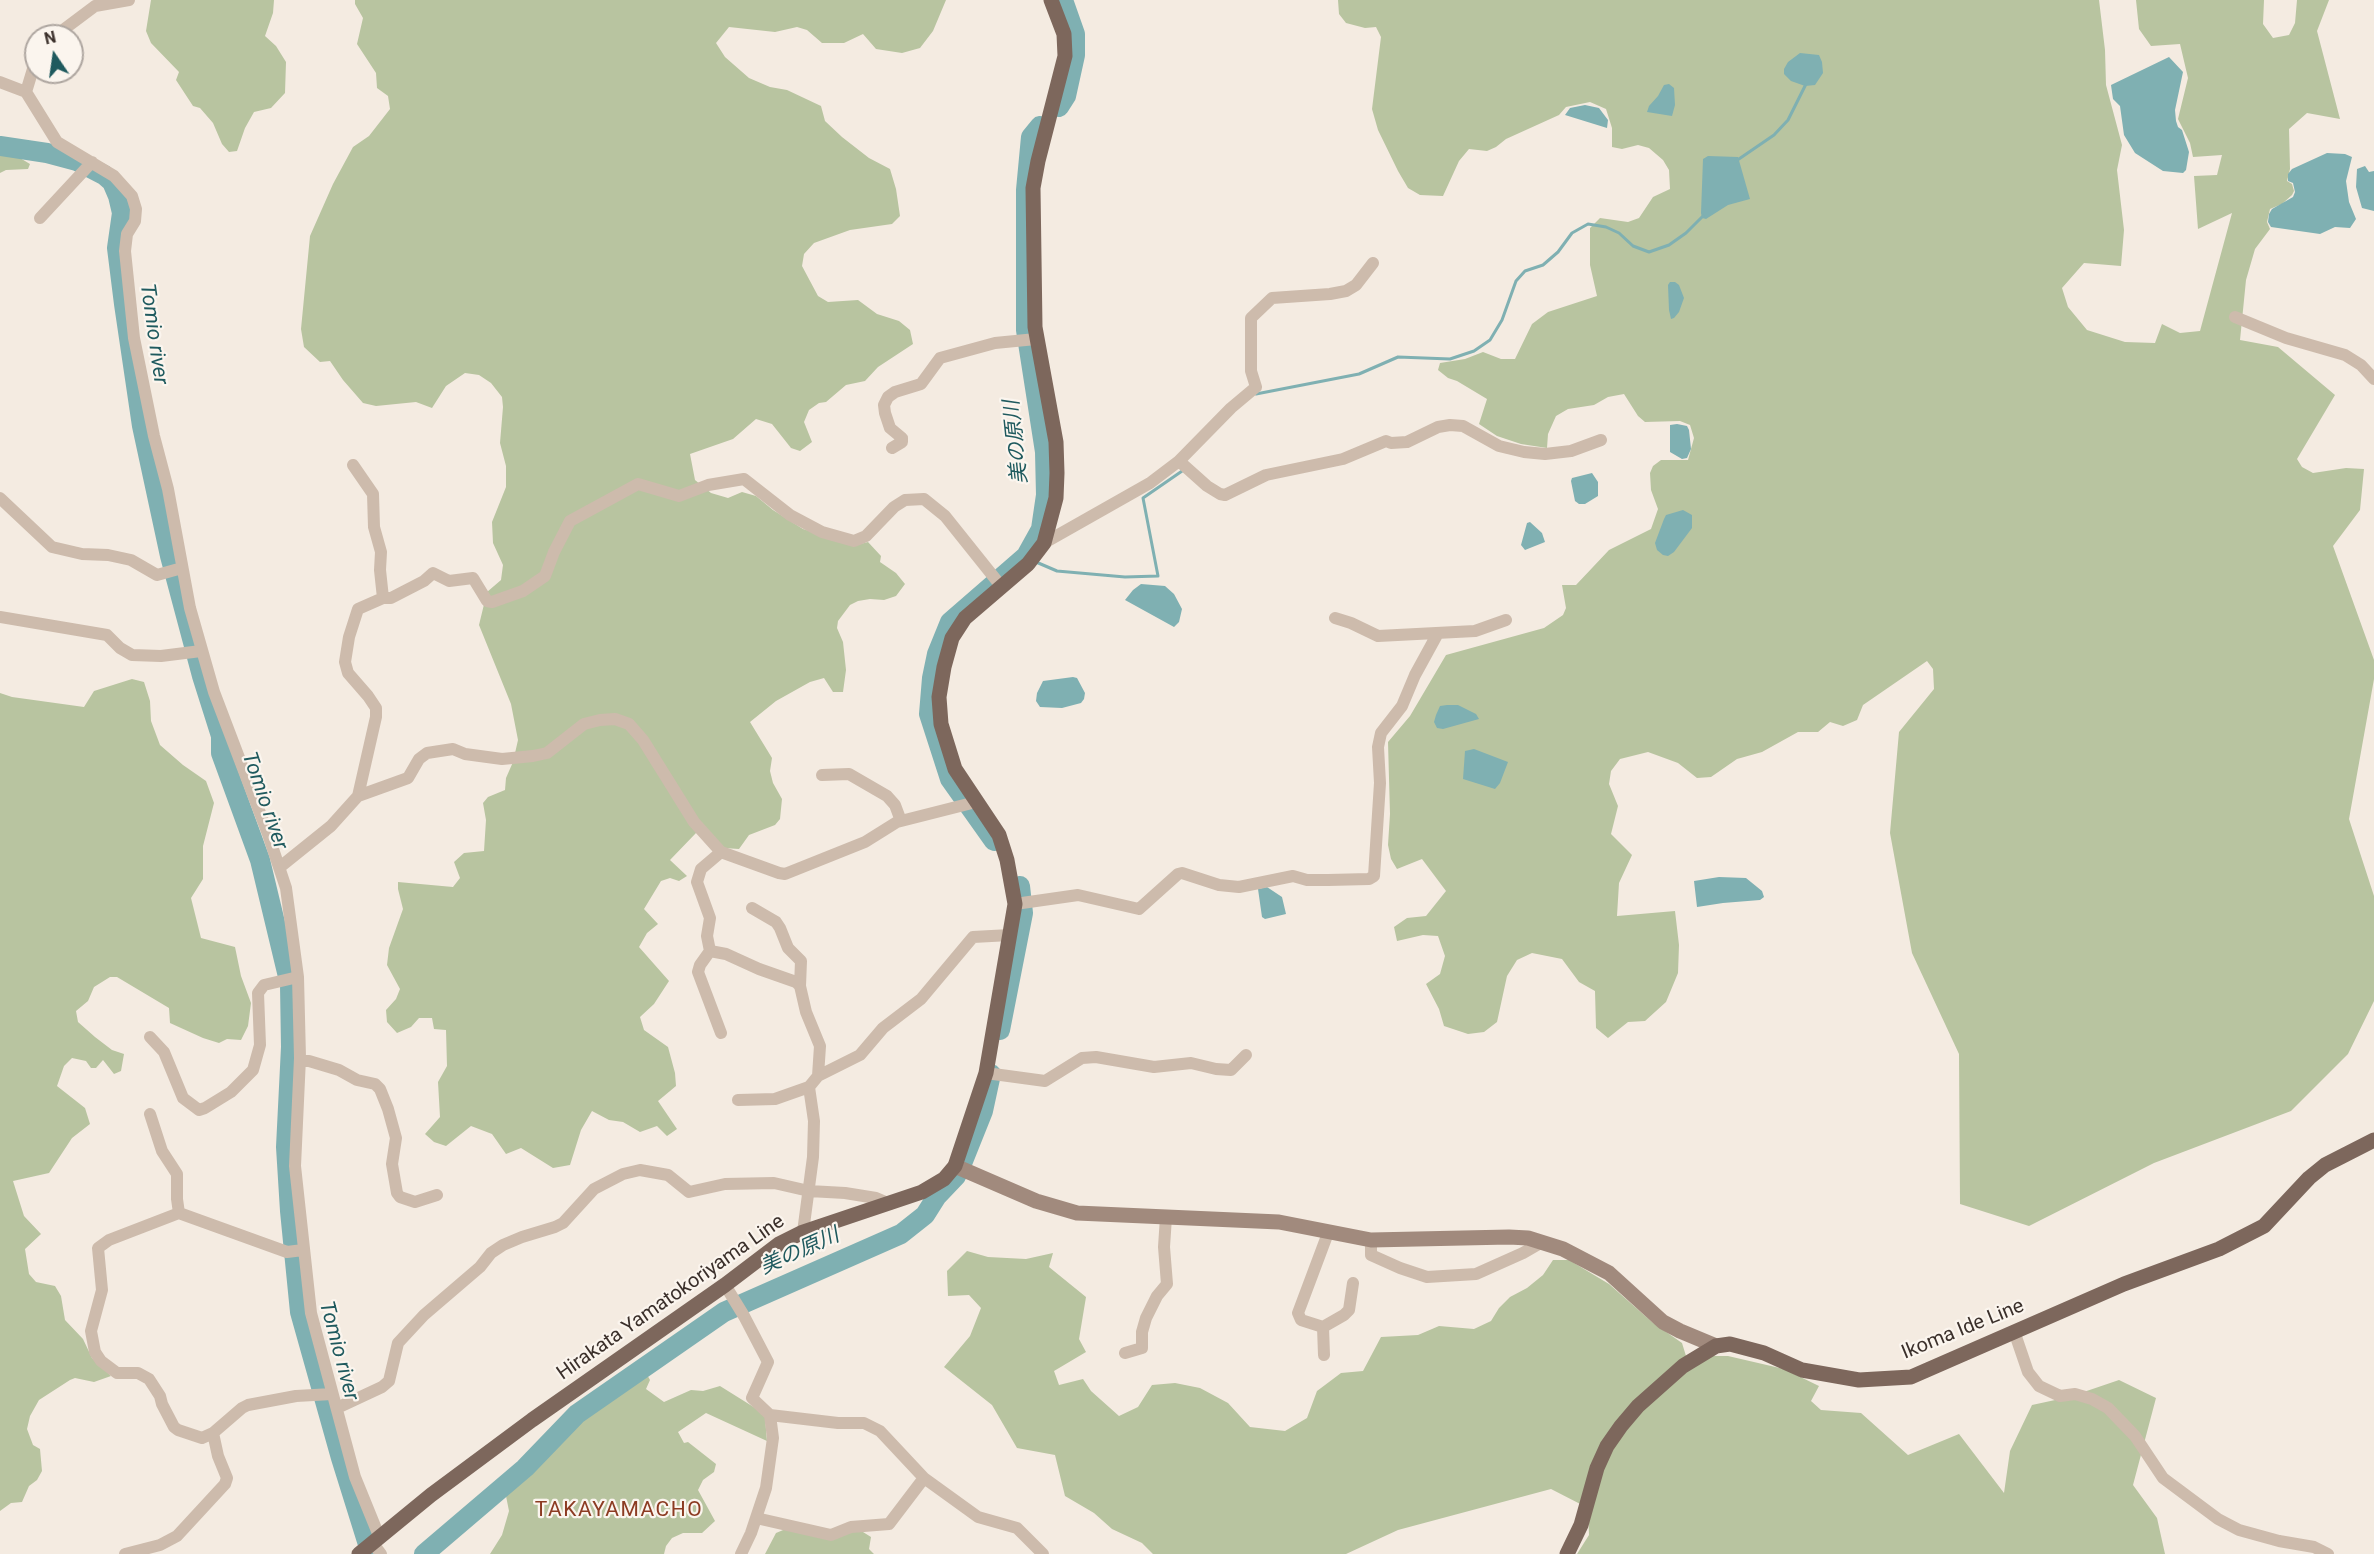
<!DOCTYPE html>
<html>
<head>
<meta charset="utf-8">
<style>
	body { margin:0 }
	#map { position:relative; width:2374px; height:1554px; overflow:hidden; background:#f4ebe1; font-family:Roboto,sans-serif }
	canvas { display:block }
	.north { position:absolute; left:24px; top:24px; width:60px; height:60px; box-sizing:border-box; background:#fbf5ee; border:2px solid #aea6a0; border-radius:50%; rotate:347deg; font-size:16px; font-weight:700; line-height:24px; text-align:center; color:#3b302b }
	.north::after { content:''; display:block; margin:auto; width:21px; height:27px; background:#1f5a5e; clip-path:polygon(50% 0,100% 100%,50% 72%,0 100%) }
</style>
</head>
<body>
<div id="map">
<canvas width="2374" height="1554"></canvas>
<div class="north">N</div>
</div>
<script>
const c = document.querySelector('canvas').getContext('2d');
c.lineJoin = 'round';
function fillPath(path, color) {
  c.fillStyle = color;
  c.fill(path, 'evenodd');
}
function poly(rows) {
  const path = new Path2D();
  for (const r of rows) {
    path.moveTo(r[0], r[1]);
    for (let i = 2; i < r.length; i += 2) path.lineTo(r[i], r[i + 1]);
  }
  return path;
}
function stroke(path, color, width, dash) {
  c.strokeStyle = color;
  c.lineWidth = width;
  c.lineCap = dash ? 'butt' : 'round';
  c.setLineDash(dash || []);
  c.stroke(path);
}
function write(font, color, halo, rows, align = 'center') {
  c.font = font + ' Roboto,"Noto Sans JP",sans-serif';
  c.lineWidth = 4.5;
  c.setLineDash([]);
  c.textBaseline = 'middle';
  c.strokeStyle = halo;
  c.fillStyle = color;
  for (const [text, x, y, turn = 0] of rows) {
    c.save();
    c.translate(x, y);
    c.rotate((+turn || 0) * Math.PI / 180);
    c.textAlign = isNaN(turn) ? turn : align;
    if (halo) c.strokeText(text, 0, 0);
    c.fillText(text, 0, 0);
    c.restore();
  }
}
const green = poly([
	[151,0,274,0,273,13,265,36,276,46,286,62,285,93,271,108,254,112,245,128,237,151,229,152,222,144,213,123,200,108,193,106,176,80,179,72,151,43,146,31],
	[355,0,946,0,933,31,920,48,902,53,876,49,863,34,844,43,822,43,807,30,797,27,775,32,729,27,716,43,725,57,749,78,770,87,787,90,821,106,825,121,842,137,869,158,890,169,896,189,900,216,892,224,850,230,814,243,804,254,802,266,818,296,828,302,858,300,877,314,899,321,910,330,913,344,878,367,865,381,846,385,826,402,819,403,809,410,804,422,812,442,800,451,791,448,772,424,756,419,733,439,690,454,695,480,711,493,728,498,742,492,756,496,773,510,803,529,856,545,868,542,881,556,880,562,896,573,905,584,896,596,884,600,870,599,858,601,850,605,838,621,837,628,843,642,846,670,843,692,833,692,824,678,810,682,776,701,750,722,772,758,770,771,773,783,782,799,780,819,775,825,749,835,739,849,724,848,706,830,696,833,670,860,687,876,679,881,670,878,661,881,644,909,658,924,647,933,639,947,669,981,654,1004,640,1017,644,1030,668,1047,675,1073,676,1086,658,1101,677,1129,667,1136,657,1126,640,1132,623,1122,609,1120,592,1111,581,1130,570,1165,553,1168,521,1148,506,1154,492,1134,471,1126,446,1146,434,1142,425,1134,440,1117,438,1082,447,1066,446,1030,434,1029,432,1018,419,1018,411,1027,397,1033,387,1022,386,1010,396,999,400,989,387,965,389,948,403,909,398,889,398,882,453,887,460,878,454,862,464,853,484,851,486,820,483,803,488,797,505,790,506,778,513,762,518,740,511,704,479,625,487,592,501,580,503,565,493,543,492,522,506,487,506,466,500,443,503,407,502,397,491,383,479,375,465,373,446,386,432,408,416,402,376,406,363,403,343,380,330,361,320,362,304,347,301,329,310,236,333,184,353,147,369,136,390,109,388,96,377,88,376,73,357,44,363,18,355,4],
	[1338,0,2099,0,2105,50,2106,85,2122,145,2117,170,2124,230,2121,266,2084,263,2062,288,2068,307,2087,330,2125,342,2155,343,2162,324,2180,333,2200,331,2232,213,2198,229,2194,176,2217,175,2222,155,2193,157,2190,143,2178,119,2188,78,2180,44,2151,46,2139,29,2136,0,2264,0,2263,24,2273,38,2289,35,2295,23,2297,0,2329,0,2317,31,2340,119,2307,113,2289,129,2290,169,2287,181,2292,184,2294,191,2292,195,2282,204,2270,209,2267,222,2270,229,2255,249,2246,280,2240,340,2278,347,2335,395,2297,459,2302,467,2313,473,2346,468,2364,469,2360,510,2333,546,2374,660,2374,679,2349,819,2374,896,2374,1001,2348,1054,2291,1111,2154,1163,2029,1226,1960,1204,1959,1054,1912,953,1890,833,1899,732,1934,689,1933,669,1927,661,1863,705,1857,720,1843,726,1830,722,1818,732,1798,732,1762,752,1737,759,1711,777,1697,778,1678,763,1648,752,1620,759,1611,771,1609,784,1618,806,1611,834,1632,855,1619,883,1617,916,1675,911,1679,945,1678,973,1666,1002,1645,1021,1628,1022,1608,1038,1596,1028,1595,991,1579,982,1562,959,1532,953,1517,960,1507,976,1497,1022,1484,1032,1468,1034,1444,1026,1439,1009,1426,984,1440,974,1445,956,1438,936,1423,935,1397,941,1394,927,1407,918,1426,916,1446,891,1422,859,1397,869,1391,859,1388,845,1390,814,1388,742,1410,716,1446,655,1544,628,1563,615,1566,608,1562,585,1576,585,1609,550,1651,529,1658,509,1651,490,1650,473,1653,466,1661,460,1688,460,1694,438,1690,425,1680,421,1645,422,1638,416,1624,394,1608,397,1594,405,1568,409,1556,416,1548,434,1547,448,1521,444,1497,436,1479,424,1487,399,1457,381,1448,378,1438,370,1440,363,1465,359,1483,352,1501,359,1515,359,1532,324,1548,312,1597,296,1590,265,1590,228,1600,218,1628,222,1639,218,1653,197,1670,189,1669,170,1663,160,1649,148,1638,145,1622,149,1612,147,1612,128,1606,109,1590,102,1566,107,1559,115,1506,139,1496,147,1487,151,1469,149,1459,161,1443,196,1420,195,1408,188,1398,171,1378,130,1372,109,1381,37,1376,27,1365,28,1346,23,1339,14],
	[0,153,20,158,30,164,28,169,6,170,0,173],
	[132,679,144,682,150,701,151,721,160,745,183,765,206,781,214,803,203,846,203,879,191,898,201,938,235,947,241,976,251,1003,248,1026,241,1040,227,1039,219,1043,203,1038,170,1023,169,1008,117,977,110,977,94,987,88,1001,76,1011,78,1022,95,1037,112,1050,124,1054,121,1071,114,1074,103,1060,96,1068,91,1068,86,1061,72,1058,64,1066,57,1086,85,1108,90,1124,72,1138,49,1173,13,1181,24,1216,41,1234,25,1249,29,1274,36,1282,55,1286,61,1296,65,1320,83,1339,92,1358,111,1376,94,1382,75,1378,70,1380,39,1400,30,1416,27,1429,33,1445,40,1449,42,1471,37,1480,29,1486,22,1502,11,1503,0,1511,0,693,12,697,84,707,94,691],
	[967,1251,988,1257,1026,1259,1053,1253,1049,1267,1086,1297,1079,1339,1086,1352,1054,1371,1059,1385,1083,1379,1091,1391,1119,1416,1138,1407,1152,1385,1175,1383,1200,1388,1228,1403,1250,1427,1285,1431,1307,1418,1317,1391,1341,1373,1363,1371,1381,1337,1418,1335,1439,1326,1474,1329,1491,1321,1499,1308,1510,1297,1527,1288,1543,1275,1553,1260,1569,1260,1609,1284,1652,1322,1682,1343,1686,1356,1728,1356,1784,1369,1819,1386,1811,1401,1821,1410,1861,1413,1908,1455,1959,1434,2004,1493,2010,1451,2032,1405,2069,1397,2119,1380,2156,1398,2133,1485,2157,1518,2165,1554,1577,1554,1589,1535,1588,1508,1551,1489,1398,1530,1346,1554,1153,1554,1142,1543,1112,1529,1094,1513,1065,1496,1055,1455,1017,1448,992,1405,944,1367,970,1336,981,1308,969,1295,948,1296,947,1271],
	[645,1371,650,1380,646,1389,664,1402,691,1390,703,1391,720,1386,760,1411,765,1417,767,1441,706,1413,678,1432,684,1443,688,1442,716,1464,714,1472,703,1480,698,1490,715,1521,702,1533,683,1533,672,1538,666,1546,664,1554,490,1554,502,1535,509,1511,505,1491,523,1475,564,1430,588,1408],
	[788,1528,863,1532,871,1537,869,1549,874,1554,765,1554,776,1533]
]);
const water = poly([
	[1800,53,1819,55,1822,62,1823,73,1815,85,1805,86,1791,81,1784,74,1784,69,1788,62],
	[2169,57,2183,72,2175,110,2176,121,2178,127,2182,130,2189,152,2186,170,2183,173,2163,171,2135,153,2124,135,2120,106,2113,99,2111,85],
	[1669,84,1674,88,1675,105,1672,116,1647,112,1649,106,1658,96,1664,85],
	[1585,105,1599,108,1608,120,1607,128,1565,115,1570,108],
	[2327,153,2345,154,2352,157,2346,181,2349,202,2356,219,2350,228,2335,227,2320,234,2271,227,2268,222,2269,214,2272,209,2293,197,2295,192,2293,183,2288,181,2288,174,2292,169],
	[1708,156,1738,157,1750,199,1728,205,1706,219,1702,218,1701,213,1703,159],
	[2365,166,2369,172,2374,171,2374,211,2362,208,2356,187,2357,169],
	[1670,282,1675,282,1679,285,1684,298,1679,312,1674,318,1671,319,1669,310,1668,285],
	[1677,424,1687,426,1689,430,1691,449,1687,458,1682,459,1670,452,1670,425],
	[1592,473,1598,482,1598,496,1585,504,1579,504,1575,501,1571,481,1572,478],
	[1683,510,1692,515,1692,528,1674,552,1668,556,1663,555,1657,550,1655,543,1664,519,1666,515],
	[1530,522,1542,533,1545,542,1525,550,1521,545,1527,523],
	[1141,584,1165,586,1174,594,1182,609,1179,622,1174,627,1125,600,1133,590],
	[1073,677,1077,678,1085,693,1084,699,1081,703,1062,708,1040,707,1036,701,1037,693,1043,681],
	[1447,705,1458,705,1476,714,1479,719,1443,729,1437,728,1434,722,1436,715,1440,706],
	[1474,749,1508,762,1500,783,1495,789,1463,779,1465,751],
	[1719,877,1746,878,1762,891,1764,897,1760,900,1723,903,1697,907,1694,881],
	[1267,887,1282,897,1286,914,1265,919,1262,917,1258,889]
]);
const stream = poly([
	[1736,161,1774,135,1788,120,1806,84],
	[1256,394,1359,374,1398,357,1450,359,1474,351,1490,340,1502,320,1516,281,1525,271,1543,265,1558,252,1572,233,1588,224,1606,227,1619,233,1633,246,1649,252,1669,245,1686,233,1703,216],
	[1036,562,1057,571,1125,577,1158,576,1143,498,1185,469]
]);
const river = poly([
	[1059,107,1066,96,1075,55,1075,34,1063,0],
	[0,146,47,153,77,161,104,175,112,182,118,196,122,213,117,248,124,304,142,426,170,556,202,676,221,736,221,753,260,860,290,985,291,1047,286,1147,290,1211,300,1312,341,1458,371,1554],
	[994,841,950,779,929,714,932,678,937,654,950,622,1026,556,1041,529,1046,495,1045,452,1026,330,1026,190,1031,137,1040,126],
	[1000,1030,1023,913,1020,886],
	[424,1554,525,1468,577,1414,724,1312,901,1234,925,1215,937,1196,956,1176,963,1161,983,1111,991,1074]
]);
const street = poly([
	[55,36,95,6,129,0],
	[0,82,26,92,57,142,114,176,132,196,136,209,135,221,127,234,125,251,134,338,154,436,168,489,190,608,214,692,268,834,286,888,298,977,300,1058,295,1166,311,1313,355,1477,379,1536],
	[26,92,36,59],
	[40,218,92,162],
	[2235,317,2286,338,2345,355,2361,365,2374,379],
	[892,448,902,442,902,438,890,428,885,413,884,405,888,397,895,392,921,384,940,358,995,343,1036,339],
	[1179,461,1207,486,1220,494,1225,495,1266,475,1343,459,1386,441,1391,443,1407,442,1438,427,1450,425,1463,426,1499,446,1524,452,1545,454,1571,451,1601,440],
	[353,465,373,494,374,527,381,552,380,570,383,598],
	[0,498,52,547,82,554,108,555,131,560,157,575,182,568],
	[1044,543,1150,483,1179,461,1231,408,1256,387,1251,371,1251,318,1272,298,1330,294,1346,291,1356,285,1373,263],
	[0,617,107,635,120,648,132,655,161,656,201,651],
	[1335,618,1351,623,1378,636,1475,631,1506,620],
	[822,775,849,774,887,796,895,805,901,821],
	[358,796,376,717,376,708,368,696,348,673,345,662,349,637,358,609,383,598,391,598,424,581,433,573,449,581,473,578,487,601,492,602,523,591,545,576,554,552,570,521,638,484,679,496,708,485,744,479,790,515,822,532,854,541,866,536,894,507,905,500,924,499,945,516,1001,586],
	[721,852,701,869,697,882,710,918,707,936,710,951,726,954,759,969,796,982,800,986,806,1012,820,1046,818,1076],
	[280,867,331,826,358,796,408,778,419,759,427,753,453,749,465,754,502,759,533,756,547,753,584,724,600,720,615,719,629,724,643,740,694,822,721,852,779,873,785,874,865,842,897,822,976,802],
	[1015,904,1078,895,1139,909,1178,874,1182,873,1219,885,1239,887,1293,876,1307,880,1328,880,1369,879,1374,876,1380,783,1378,747,1381,733,1402,706,1415,675,1438,633],
	[752,908,776,922,780,928,788,948,801,961,800,986],
	[710,951,700,965,698,972,721,1033],
	[150,1037,164,1052,183,1098,199,1110,205,1108,231,1092,253,1070,260,1045,258,993,264,985,298,977],
	[300,1061,309,1061,339,1070,357,1080,375,1084,380,1089,388,1109,396,1138,392,1164,397,1193,400,1197,415,1202,437,1195],
	[986,1073,1045,1081,1082,1058,1096,1057,1154,1067,1191,1063,1216,1069,1231,1070,1246,1055],
	[738,1100,775,1099,809,1087],
	[150,1114,162,1151,177,1174,177,1199,179,1213],
	[803,1232,813,1157,814,1121,809,1087,818,1076,860,1055,883,1028,921,999,973,937,1010,935],
	[1371,1240,1371,1255,1400,1268,1427,1277,1476,1274,1523,1253,1542,1242],
	[725,1285,744,1316,768,1362,752,1398,770,1415,838,1423,864,1423,880,1431,924,1478,978,1517,1017,1528,1043,1554],
	[1323,1327,1344,1315,1349,1310,1353,1283],
	[2014,1331,2028,1372,2039,1386,2060,1396,2075,1394,2092,1399,2108,1408,2135,1436,2163,1478,2218,1519,2239,1530,2279,1541,2314,1547,2328,1554],
	[1125,1353,1142,1348,1142,1332,1146,1318,1157,1296,1167,1284,1164,1247,1166,1217],
	[1324,1355,1323,1327,1301,1320,1298,1313,1328,1233],
	[337,1408,382,1387,389,1381,398,1343,424,1315,480,1267,491,1253,503,1245,522,1237,555,1227,563,1223,594,1189,623,1174,640,1170,668,1175,689,1192,725,1184,774,1183,809,1191,845,1193,876,1198,890,1204],
	[213,1433,202,1438,178,1430,174,1427,162,1404,160,1396,149,1379,138,1373,117,1373,101,1361,95,1352,91,1331,102,1290,98,1248,109,1240,179,1213,287,1252,303,1250],
	[756,1518,831,1535,851,1527,889,1524,924,1478],
	[372,1542,381,1554],
	[125,1554,160,1545,177,1536,225,1484,227,1478,218,1456,213,1433,242,1408,248,1405,296,1396,332,1394],
	[741,1554,751,1533,766,1488,773,1438,770,1415]
]);
const secondary = poly([
	[955,1166,1036,1201,1077,1213,1279,1222,1371,1240,1509,1237,1528,1238,1563,1249,1609,1273,1663,1322,1680,1331,1716,1346]
]);
const primary = poly([
	[359,1554,431,1495,532,1420,725,1285,779,1244,803,1232,922,1192,944,1179,955,1166,986,1073,1015,904,1007,860,999,835,955,769,941,724,939,697,944,667,952,638,965,618,1028,564,1044,543,1056,498,1057,473,1056,442,1035,327,1033,188,1038,161,1065,56,1064,34,1051,0],
	[1567,1554,1581,1525,1597,1468,1607,1446,1621,1426,1638,1406,1683,1366,1716,1346,1730,1344,1764,1353,1802,1370,1859,1380,1911,1377,2124,1284,2219,1249,2264,1226,2309,1178,2325,1165,2374,1140]
]);
const streetNames = [
	["Hirakata Yamatokoriyama Line",671,1298,-35],
	["Ikoma Ide Line",1963,1330,-22]
];
const waterNames = [
	["Tomio river",153,334,82],
	["美の原川",1017,442,-96],
	["Tomio river",264,801,71],
	["美の原川",800,1252,-24],
	["Tomio river",338,1351,75]
];
const neighbourhoodNames = [
	["TAKAYAMACHO",619,1511]
];
fillPath(green, '#b8c4a0');
fillPath(water, '#7fb0b2');
stroke(stream, '#7fb0b2', 3);
stroke(river, '#7fb0b2', 20);
stroke(street, '#cdbbac', 12);
stroke(secondary, '#a18a7d', 15);
stroke(primary, '#7d675c', 15);
write('20px', '#3b302b', '#fbf5ee', streetNames);
write('italic 21px', '#1f5a5e', '#fbf5ee', waterNames);
c.letterSpacing = '1.5px';
write('21px', '#8c3b22', '#fbf5ee', neighbourhoodNames);
c.letterSpacing = '0px';
</script>
</body>
</html>
